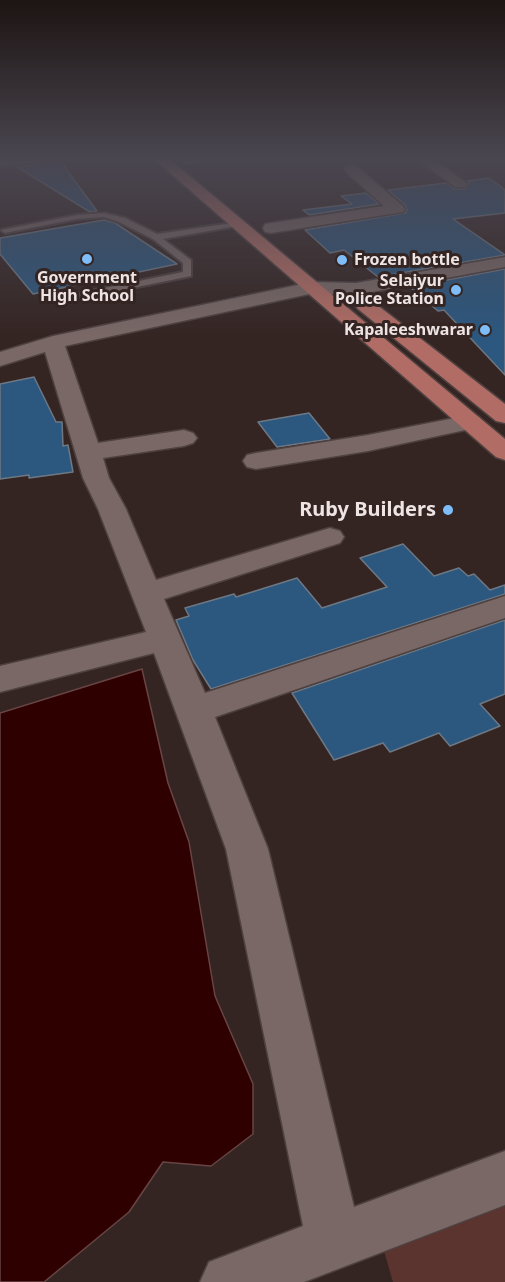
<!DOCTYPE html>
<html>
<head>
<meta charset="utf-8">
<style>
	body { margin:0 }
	canvas { display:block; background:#342523 }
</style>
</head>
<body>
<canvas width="505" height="1282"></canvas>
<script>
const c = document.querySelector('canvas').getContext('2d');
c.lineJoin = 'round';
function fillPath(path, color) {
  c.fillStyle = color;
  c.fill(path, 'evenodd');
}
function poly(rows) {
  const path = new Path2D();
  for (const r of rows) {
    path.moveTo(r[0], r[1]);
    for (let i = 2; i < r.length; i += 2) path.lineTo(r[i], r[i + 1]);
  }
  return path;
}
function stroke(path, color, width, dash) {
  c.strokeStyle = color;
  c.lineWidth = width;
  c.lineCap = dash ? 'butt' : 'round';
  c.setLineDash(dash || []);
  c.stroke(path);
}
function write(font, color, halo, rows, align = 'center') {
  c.font = font + ' "Noto Sans",sans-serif';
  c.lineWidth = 6;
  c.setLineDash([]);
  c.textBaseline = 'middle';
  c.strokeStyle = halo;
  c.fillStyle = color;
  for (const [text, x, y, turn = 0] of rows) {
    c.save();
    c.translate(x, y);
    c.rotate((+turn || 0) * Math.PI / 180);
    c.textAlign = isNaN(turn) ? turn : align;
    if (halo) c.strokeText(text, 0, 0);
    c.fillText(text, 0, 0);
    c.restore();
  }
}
const green = poly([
	[505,1206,505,1282,393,1282,384,1251]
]);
const water = poly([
	[142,669,168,783,189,842,215,996,253,1084,253,1134,211,1166,163,1162,129,1212,44,1282,0,1282,0,713,142,669]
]);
const building = poly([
	[58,158,97,211,90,212,17,167,41,164,50,159,58,158],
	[489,178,505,190,505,213,453,219,505,255,378,277,344,250,330,253,305,230,405,213,407,210,405,205,388,190,446,183,455,189,465,189,470,184,467,181,489,178],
	[366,193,379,204,309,215,303,210,352,204,341,196,366,193],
	[104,220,115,223,177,264,33,294,0,254,0,238,104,220],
	[505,269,505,375,444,310,438,311,410,287,505,269],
	[34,377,56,422,62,422,63,446,68,445,73,472,29,478,29,475,0,479,0,384,34,377],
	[309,413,330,439,277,447,258,422,309,413],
	[403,544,434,576,459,568,468,576,474,574,490,590,505,585,505,594,211,689,193,660,176,620,189,616,185,608,234,594,236,597,297,578,322,608,387,587,360,558,403,544],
	[505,620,505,694,480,704,500,726,450,746,439,733,390,752,383,743,334,760,292,693,505,620]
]);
const lane = poly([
	[104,213,125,218,157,234,239,222,243,225,163,239,191,260,191,276,73,300,68,297,70,295,183,272,183,263,153,239,119,222,104,217,77,219,5,233,1,230,77,215,104,213]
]);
const street = poly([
	[0,158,48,158,41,162,0,166,0,158],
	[182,158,202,158,200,161,188,164,183,163,181,160,182,158],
	[415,158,431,158,468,184,465,187,455,187,415,158],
	[351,165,356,166,403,206,405,209,403,212,271,233,265,232,263,228,265,224,271,223,384,206,346,172,344,169,346,166,351,165],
	[312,282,319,284,322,288,319,292,65,346,98,443,184,430,193,433,197,438,193,443,184,446,103,458,109,478,126,509,156,580,330,528,340,531,344,537,340,543,164,599,205,693,505,596,505,618,215,717,268,849,354,1207,505,1151,505,1205,304,1282,200,1282,209,1262,303,1226,226,849,154,653,0,692,0,666,146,632,98,509,83,478,45,352,0,366,0,352,53,336,312,282],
	[470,415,479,417,482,422,479,427,368,451,256,469,247,467,243,461,247,455,256,453,368,435,470,415]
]);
const secondary = poly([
	[505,257,505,267,356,295,312,294,305,292,302,288,305,284,312,282,356,283,505,257]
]);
const primary = poly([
	[153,158,168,158,505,439,505,460,496,457,153,158],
	[365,299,372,301,505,404,505,423,496,421,358,309,355,305,358,301,365,299]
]);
const markers = [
	[87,259,6,"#7fbdf9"],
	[342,260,6,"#7fbdf9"],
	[456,290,6,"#7fbdf9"],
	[485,330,6,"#7fbdf9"],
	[448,510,6,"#7fbdf9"]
];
const farPoinames = [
	["Frozen bottle",354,260,"left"],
	["Government",87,278,"center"],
	["High School",87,296,"center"],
	["Selaiyur",444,281],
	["Police Station",444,299],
	["Kapaleeshwarar",473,330]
];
const poiNames = [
	["Ruby Builders",436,510]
];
fillPath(green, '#5b342f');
fillPath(water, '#2e0000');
stroke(water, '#684444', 1.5);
fillPath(building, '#2c577e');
stroke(building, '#6d7884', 1.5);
stroke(lane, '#4e4140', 4);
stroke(street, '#4e4140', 3);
stroke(secondary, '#4e4140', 3);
stroke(primary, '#4e4140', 3);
fillPath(lane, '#796866');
fillPath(street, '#796866');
fillPath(secondary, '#796866');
fillPath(primary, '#b16d65');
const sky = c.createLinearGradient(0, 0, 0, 337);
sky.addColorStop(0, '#1d1413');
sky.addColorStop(0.47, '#4a4650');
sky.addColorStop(1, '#4a465000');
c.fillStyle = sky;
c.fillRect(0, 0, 505, 337);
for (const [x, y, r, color] of markers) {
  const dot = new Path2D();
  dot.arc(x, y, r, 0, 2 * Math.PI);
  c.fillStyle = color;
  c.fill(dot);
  stroke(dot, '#342523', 2);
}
write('bold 16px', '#eee4e3', '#342523', farPoinames, 'right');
write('bold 20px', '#eee4e3', '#342523', poiNames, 'right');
</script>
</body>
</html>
